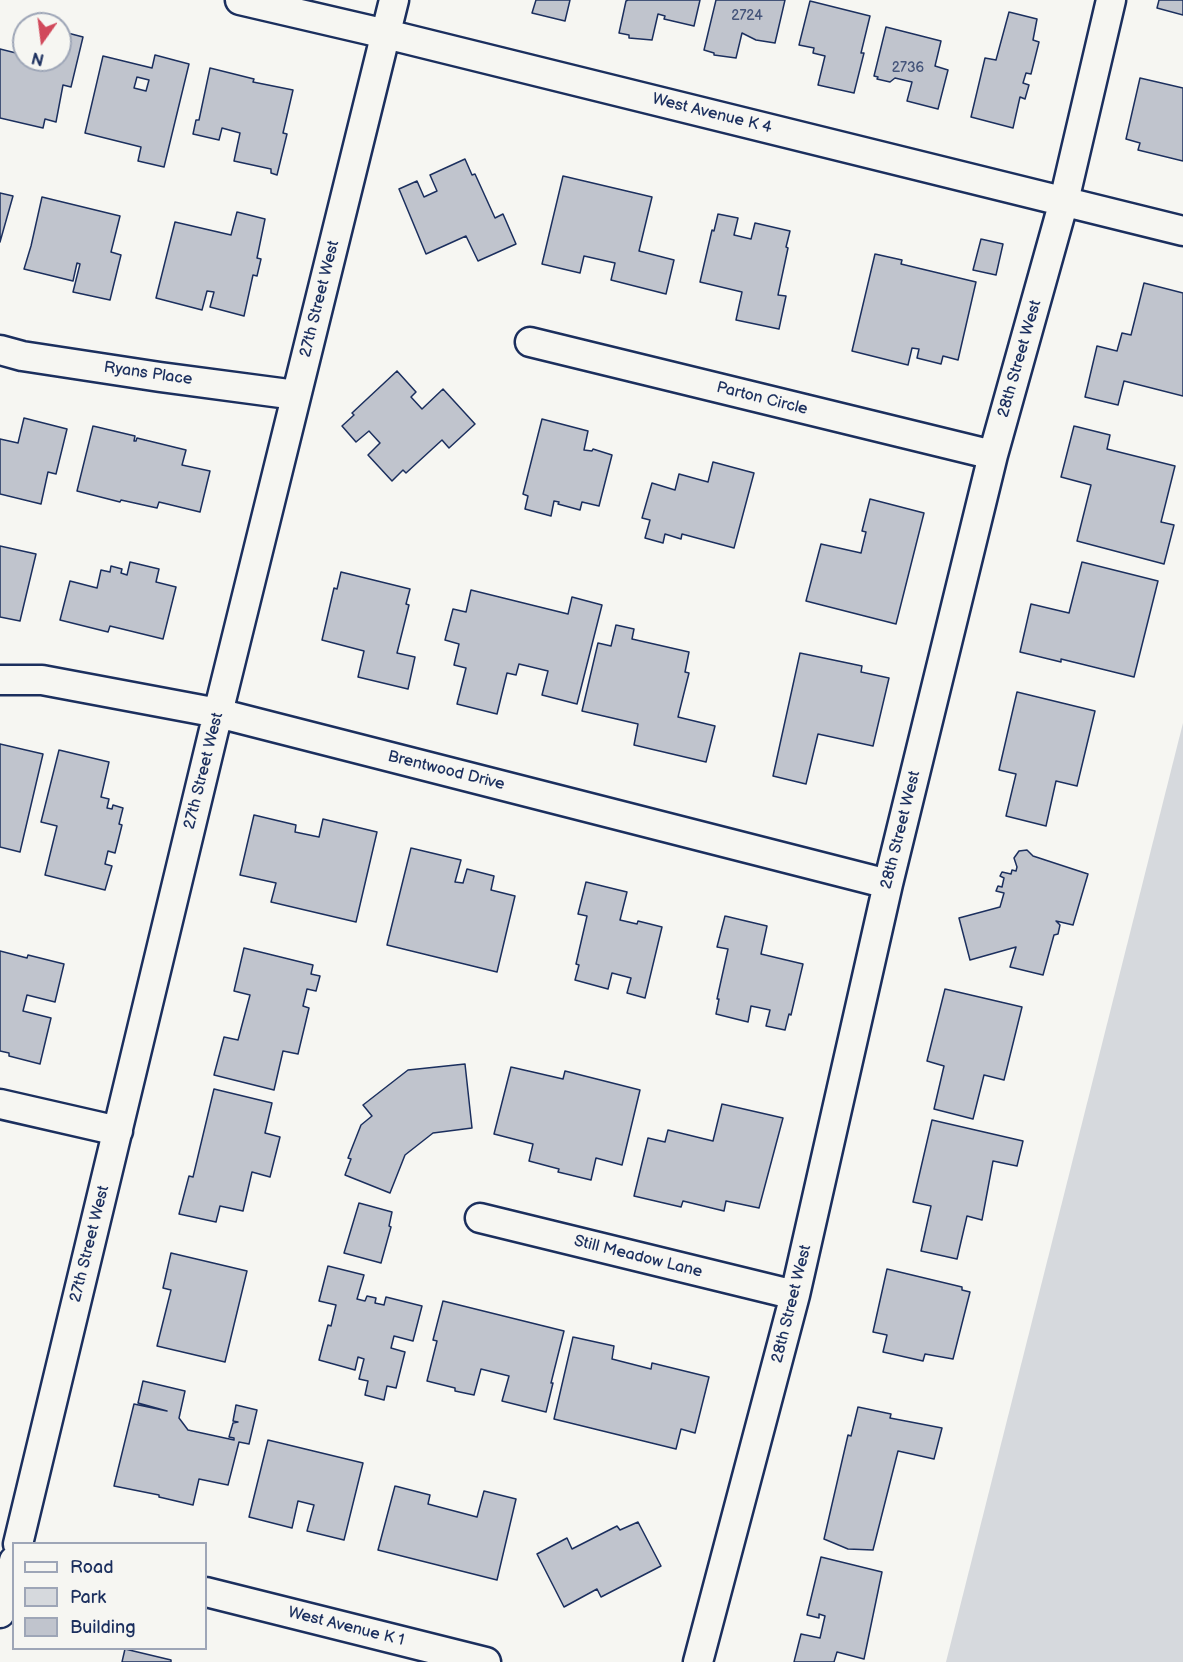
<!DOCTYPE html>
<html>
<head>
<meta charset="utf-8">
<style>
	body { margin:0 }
	#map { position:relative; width:1183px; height:1662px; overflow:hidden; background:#f6f6f2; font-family:"Balsamiq Sans",sans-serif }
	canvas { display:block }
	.legend { position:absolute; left:12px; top:1542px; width:195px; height:108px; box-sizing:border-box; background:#f6f6f2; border:2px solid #9ea6b7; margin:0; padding:8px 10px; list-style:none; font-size:18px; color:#1b2f5e }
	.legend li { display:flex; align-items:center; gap:12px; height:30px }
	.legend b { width:30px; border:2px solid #9ea6b7 }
	.north { position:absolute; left:12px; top:12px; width:60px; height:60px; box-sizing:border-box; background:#f6f6f2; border:2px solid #9ea6b7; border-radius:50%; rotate:194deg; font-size:16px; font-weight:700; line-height:24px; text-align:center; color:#1b2f5e }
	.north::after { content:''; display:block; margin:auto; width:21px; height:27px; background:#d1495b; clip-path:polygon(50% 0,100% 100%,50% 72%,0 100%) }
</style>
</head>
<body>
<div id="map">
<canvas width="1183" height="1662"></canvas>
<ul class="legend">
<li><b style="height:8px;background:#f6f6f2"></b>Road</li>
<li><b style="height:16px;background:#d6d9dd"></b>Park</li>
<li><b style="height:16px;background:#c0c4cd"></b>Building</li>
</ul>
<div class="north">N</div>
</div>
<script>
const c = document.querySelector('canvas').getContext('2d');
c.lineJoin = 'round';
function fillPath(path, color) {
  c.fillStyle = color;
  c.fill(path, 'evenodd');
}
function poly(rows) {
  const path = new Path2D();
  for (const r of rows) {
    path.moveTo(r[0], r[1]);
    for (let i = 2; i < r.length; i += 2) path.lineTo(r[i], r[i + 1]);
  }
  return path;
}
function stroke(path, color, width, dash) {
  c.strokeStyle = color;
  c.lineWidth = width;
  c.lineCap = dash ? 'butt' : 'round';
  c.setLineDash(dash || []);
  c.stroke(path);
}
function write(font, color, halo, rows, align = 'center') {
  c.font = font + ' "Balsamiq Sans",sans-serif';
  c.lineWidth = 4.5;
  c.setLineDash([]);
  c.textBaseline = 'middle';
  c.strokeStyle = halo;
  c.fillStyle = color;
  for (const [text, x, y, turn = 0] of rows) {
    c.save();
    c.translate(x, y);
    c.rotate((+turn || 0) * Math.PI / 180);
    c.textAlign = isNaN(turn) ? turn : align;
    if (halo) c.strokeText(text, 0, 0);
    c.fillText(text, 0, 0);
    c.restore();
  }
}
const green = poly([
	[1183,723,1183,1662,946,1662]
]);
const building = poly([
	[536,0,570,0,565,21,532,13,536,0],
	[628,0,700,0,694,26,664,19,665,16,658,14,652,40,629,38,629,35,619,33,626,1,628,0],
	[716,0,785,0,775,43,756,40,742,33,736,58,714,55,714,53,704,50,716,0],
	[1159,0,1183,0,1183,15,1157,8,1159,0],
	[810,1,870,16,861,53,864,53,854,93,818,85,825,56,813,53,814,48,799,45,810,1],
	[1009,12,1037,19,1033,40,1039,42,1031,74,1026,73,1023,83,1029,85,1025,99,1020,97,1013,128,971,117,985,58,996,60,1009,12],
	[886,27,941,41,935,66,948,70,938,109,907,101,912,82,895,78,890,82,877,79,878,77,874,76,886,27],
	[60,31,83,37,71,87,63,85,56,122,45,119,43,128,0,118,0,49,24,55,24,60,60,60,60,31],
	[155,55,189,64,164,167,138,161,141,147,85,133,103,56,152,68,155,55],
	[137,77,149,80,146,91,134,88,137,77],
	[210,68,254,79,253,82,293,90,283,133,287,134,277,175,271,173,271,169,234,161,240,133,222,128,219,140,193,134,196,120,199,120,210,68],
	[1140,78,1183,88,1183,161,1138,150,1140,143,1126,139,1140,78],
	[465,159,472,175,475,174,495,218,503,214,516,244,478,261,466,236,426,254,399,189,417,181,424,197,437,191,430,175,465,159],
	[563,176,652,197,639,251,674,260,666,294,611,280,615,263,584,256,580,273,542,264,563,176],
	[0,193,13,196,0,242,0,193],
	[42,197,120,216,111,252,121,255,110,300,73,292,80,264,77,263,73,281,24,269,31,246,42,197],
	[237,212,265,219,257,258,261,259,257,276,253,275,244,316,210,307,214,292,207,291,202,310,156,298,175,222,231,235,237,212],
	[718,214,738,218,734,235,751,239,755,223,790,231,786,247,788,248,778,295,786,296,779,329,736,320,742,292,700,282,712,230,714,231,718,214],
	[981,239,1003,244,996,275,973,270,981,239],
	[875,254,902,260,901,264,976,282,958,360,943,356,941,364,917,358,919,349,912,348,908,365,852,351,875,254],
	[1144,283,1183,293,1183,396,1124,381,1118,405,1085,397,1097,346,1117,351,1122,333,1131,335,1144,283],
	[397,371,416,392,411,397,422,409,443,389,475,424,449,448,442,440,406,473,403,470,392,481,368,455,380,443,369,431,356,442,342,426,354,415,352,413,397,371],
	[24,418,67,429,56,474,48,472,41,504,0,494,0,439,18,443,24,418],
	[542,419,588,431,584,450,592,451,593,449,612,455,599,506,582,502,580,510,558,504,559,502,554,501,551,516,525,509,528,496,523,494,542,419],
	[93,426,135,436,134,441,136,441,137,438,186,450,182,465,210,471,200,512,159,502,157,508,121,500,120,502,77,491,93,426],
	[1074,426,1110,435,1107,449,1175,466,1161,522,1174,525,1164,564,1077,541,1091,485,1061,477,1074,426],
	[713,462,754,473,734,548,682,534,681,539,665,534,663,543,645,538,650,520,642,518,652,483,675,490,679,474,708,482,713,462],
	[870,499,924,513,896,624,806,601,821,544,861,553,866,532,862,531,870,499],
	[0,546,36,554,20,621,0,617,0,546],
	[130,562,159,569,156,582,176,587,163,639,110,626,108,632,60,620,70,581,97,588,101,570,110,572,111,566,122,569,121,573,127,575,130,562],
	[1082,562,1158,581,1134,677,1061,659,1061,662,1020,652,1031,604,1069,613,1082,562],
	[341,572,410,589,406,604,409,605,397,653,415,657,408,689,358,677,364,651,322,640,334,588,337,589,341,572],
	[471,590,568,614,572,597,602,605,577,704,542,695,548,671,519,664,516,675,507,673,497,714,457,704,466,668,454,665,459,644,445,640,453,609,466,612,471,590],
	[616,625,634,629,632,639,689,652,685,672,689,673,678,717,715,726,706,762,634,745,638,724,582,711,598,643,611,646,616,625],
	[800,653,862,666,861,672,889,678,873,746,818,734,806,784,773,776,800,653],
	[1017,692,1095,711,1077,786,1056,781,1046,826,1006,816,1016,774,999,770,1017,692],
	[0,744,43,754,20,852,0,847,0,744],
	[59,750,109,762,101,797,109,799,107,808,112,809,113,805,123,808,119,824,122,825,115,853,108,851,105,864,112,866,105,890,45,875,57,826,41,822,59,750],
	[254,815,296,825,295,832,319,837,323,819,377,832,356,922,271,902,276,883,240,875,254,815],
	[411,848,461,860,455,882,463,883,467,869,494,876,491,890,515,896,497,972,387,945,411,848],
	[1027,850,1033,856,1088,874,1073,925,1056,921,1060,925,1058,934,1054,935,1043,975,1010,967,1016,947,970,960,959,918,1000,907,1004,893,996,891,998,886,1002,887,1004,878,1000,876,1002,872,1011,874,1012,870,1016,871,1017,867,1014,858,1019,851,1027,850],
	[586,882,627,892,620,920,637,924,638,921,662,927,645,998,627,993,631,978,612,973,608,989,575,980,579,965,576,964,587,916,578,914,586,882],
	[725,916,767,926,761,954,803,964,791,1015,789,1014,785,1030,766,1026,770,1010,751,1006,748,1022,716,1014,719,999,717,999,728,949,717,947,725,916],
	[244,948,313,965,311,974,320,976,316,991,307,989,303,1006,309,1008,298,1054,283,1051,274,1090,214,1075,224,1037,238,1040,250,995,234,991,244,948],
	[0,951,27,958,28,955,64,964,55,1002,27,995,23,1011,51,1018,40,1064,9,1056,9,1053,0,1051,0,951],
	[945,989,1022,1007,1004,1080,984,1075,973,1119,934,1109,944,1066,927,1061,945,989],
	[465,1064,472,1128,433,1133,405,1155,390,1193,345,1175,351,1159,348,1158,361,1125,372,1116,363,1105,408,1070,465,1064],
	[511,1067,563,1079,565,1071,640,1090,622,1165,596,1158,591,1180,558,1172,559,1169,529,1161,533,1144,494,1134,511,1067],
	[214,1089,272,1103,265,1133,280,1137,270,1177,252,1172,243,1211,220,1206,216,1222,179,1214,189,1176,193,1177,214,1089],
	[722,1104,783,1118,759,1208,726,1201,724,1211,683,1201,681,1207,634,1196,648,1138,665,1142,668,1130,713,1141,722,1104],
	[932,1120,1023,1141,1017,1166,993,1161,982,1220,967,1216,957,1259,921,1251,931,1206,913,1202,932,1120],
	[359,1203,392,1212,389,1226,391,1227,381,1263,344,1253,359,1203],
	[171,1253,247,1271,225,1362,157,1346,171,1290,163,1288,171,1253],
	[328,1266,364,1275,357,1299,365,1301,367,1296,376,1298,375,1303,384,1305,386,1297,422,1306,413,1341,394,1336,391,1348,405,1352,396,1388,387,1386,384,1400,365,1395,368,1381,359,1379,364,1359,358,1357,355,1370,319,1360,328,1325,331,1326,336,1305,319,1301,328,1266],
	[887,1269,962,1287,962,1290,970,1292,953,1359,925,1354,923,1361,883,1352,887,1335,873,1332,887,1269],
	[443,1301,564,1331,551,1383,553,1383,546,1412,502,1401,509,1376,481,1369,474,1395,455,1391,455,1388,427,1381,437,1341,433,1340,443,1301],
	[573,1337,614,1346,612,1359,651,1369,652,1363,709,1377,695,1433,681,1429,676,1449,554,1419,573,1337],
	[143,1381,185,1391,179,1418,188,1430,234,1440,234,1438,229,1437,233,1423,238,1422,233,1421,236,1405,257,1410,249,1444,239,1442,228,1485,199,1479,193,1505,159,1497,159,1495,114,1486,134,1404,167,1411,138,1403,143,1381],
	[858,1407,891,1414,890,1418,942,1428,934,1459,898,1451,873,1550,848,1549,824,1539,848,1435,851,1436,858,1407],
	[268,1440,363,1463,344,1540,307,1531,314,1505,298,1501,292,1528,249,1517,268,1440],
	[395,1486,430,1495,428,1504,477,1517,484,1491,516,1499,497,1580,378,1550,395,1486],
	[638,1522,661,1566,601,1597,597,1589,564,1607,537,1554,567,1538,572,1549,617,1526,620,1530,638,1522],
	[821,1557,882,1572,864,1659,837,1652,834,1662,794,1662,801,1634,820,1638,825,1616,819,1614,819,1618,807,1615,821,1557],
	[125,1649,171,1660,171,1662,122,1662,125,1649]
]);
const street = poly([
	[240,0,386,34,1183,231],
	[530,342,993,455],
	[0,350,22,356,160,377,296,395],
	[0,680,42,680,218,713,888,884],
	[0,1104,118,1131],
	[480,1218,795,1295],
	[18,1544,218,713,394,0],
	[206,1592,486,1662],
	[0,1613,14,1561],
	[698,1662,795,1295,888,884,993,455,1064,201,1111,0]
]);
const numberNames = [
	["2724",747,16],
	["2736",908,68]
];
const streetNames = [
	["West Avenue K 4",712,114,14],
	["27th Street West",320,299,-76],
	["28th Street West",1020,359,-74],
	["Ryans Place",148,374,8],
	["Parton Circle",762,399,14],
	["27th Street West",204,771,-76],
	["Brentwood Drive",446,771,14],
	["28th Street West",901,830,-76],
	["27th Street West",90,1244,-76],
	["Still Meadow Lane",638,1257,14],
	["28th Street West",792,1304,-76],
	["West Avenue K 1",346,1627,14]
];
fillPath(green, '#d6d9dd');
fillPath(building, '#c0c4cd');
stroke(building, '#1b2f5e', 1.5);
stroke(street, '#1b2f5e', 33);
stroke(street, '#f6f6f2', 28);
write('14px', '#44547a', null, numberNames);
write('16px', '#1b2f5e', '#f6f6f2', streetNames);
</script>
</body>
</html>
